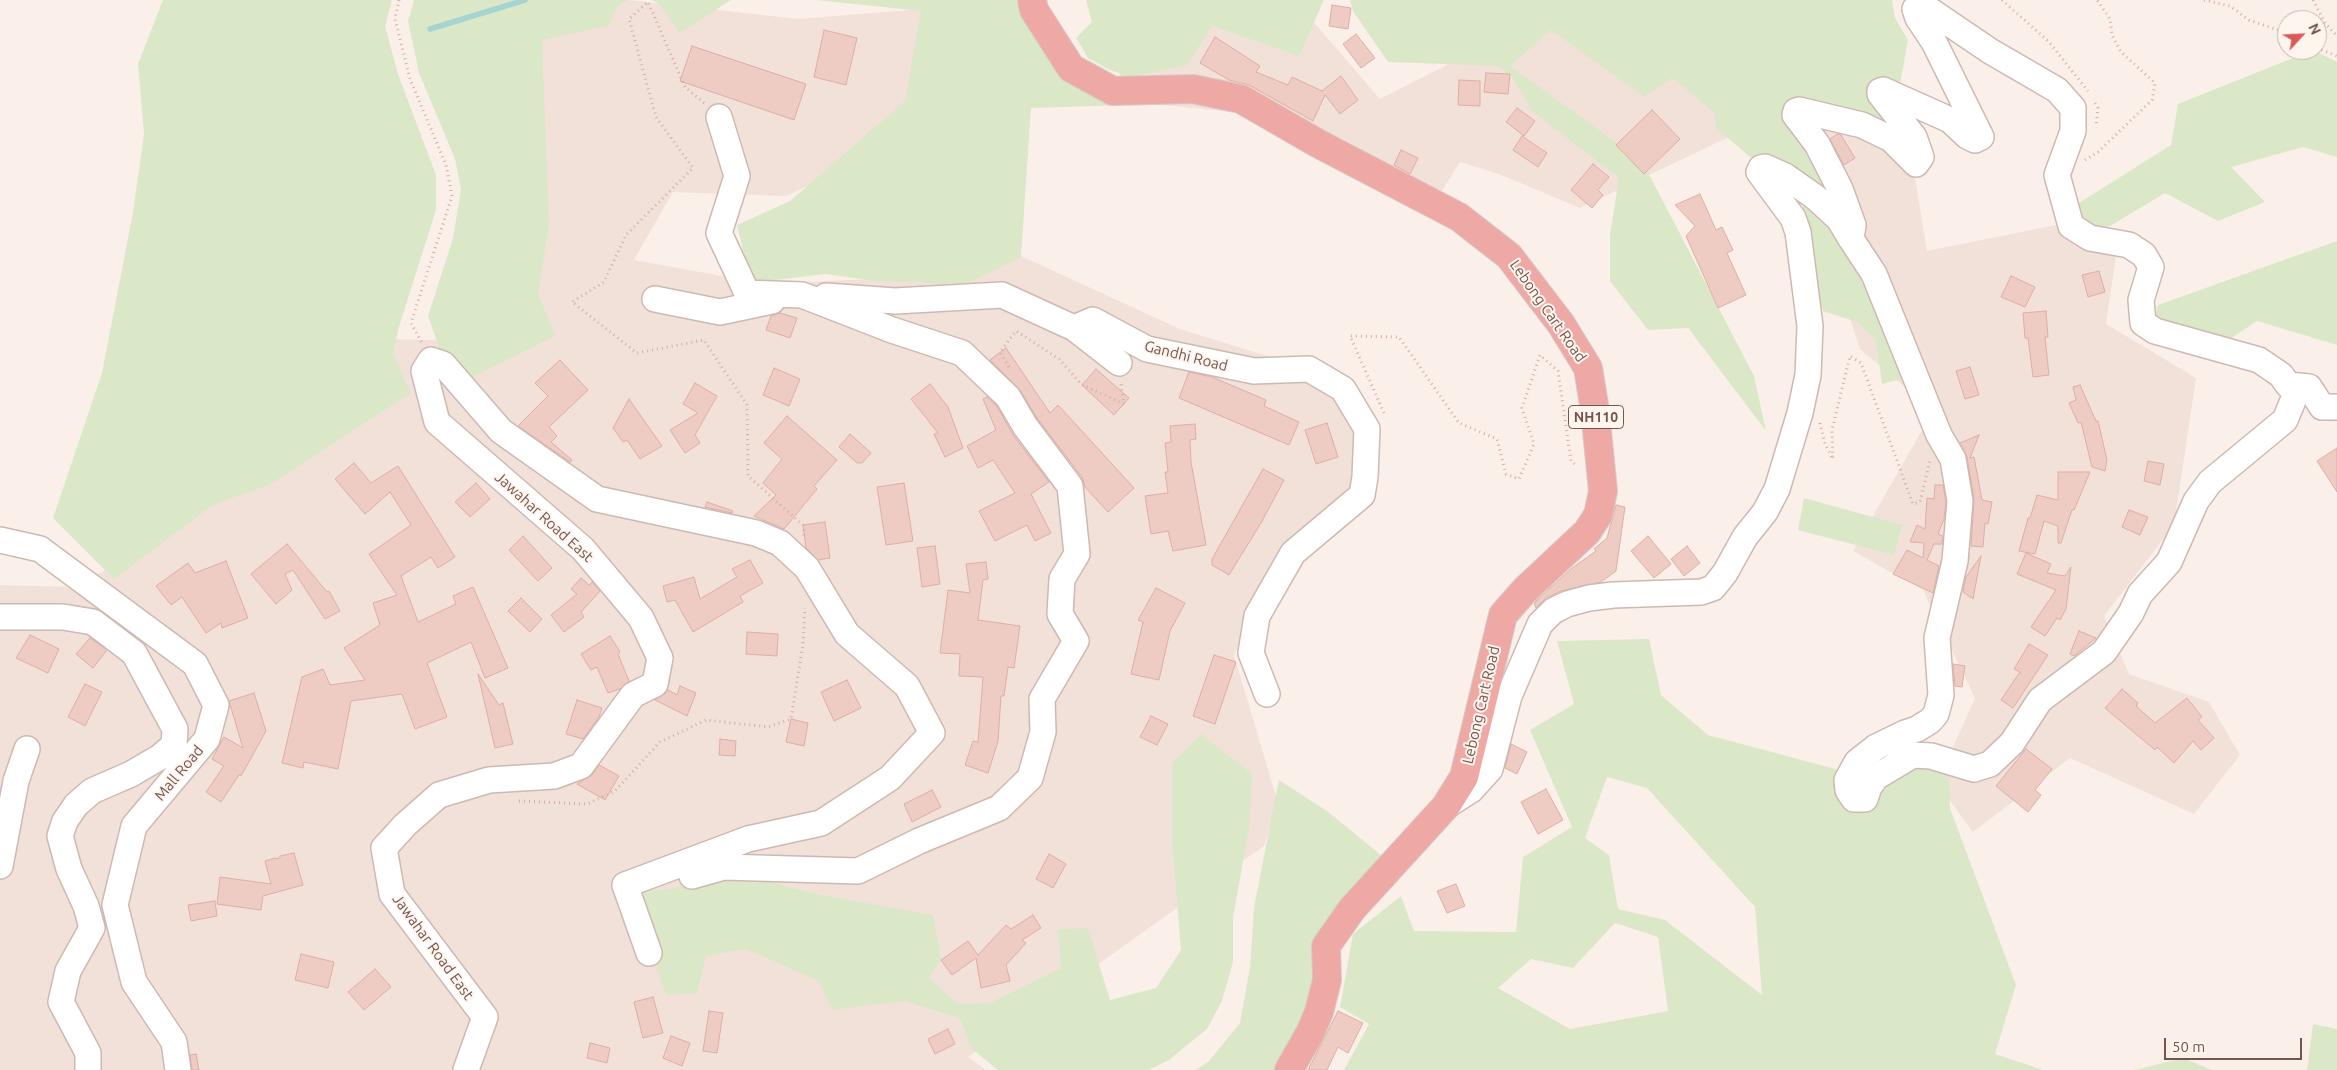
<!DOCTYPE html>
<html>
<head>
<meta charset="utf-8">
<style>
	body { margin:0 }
	#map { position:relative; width:2337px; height:1070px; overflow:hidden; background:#fbf0e9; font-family:Ubuntu,sans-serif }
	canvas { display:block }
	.north { position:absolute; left:2277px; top:10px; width:50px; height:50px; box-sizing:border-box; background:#fef5ef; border:1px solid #c6b5af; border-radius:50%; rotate:65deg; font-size:14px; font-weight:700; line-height:20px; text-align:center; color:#73544e }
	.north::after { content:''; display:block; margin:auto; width:18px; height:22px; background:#da5a59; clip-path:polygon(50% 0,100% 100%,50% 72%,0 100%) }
	.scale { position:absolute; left:2164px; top:1038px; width:138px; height:22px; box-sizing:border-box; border:2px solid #73544e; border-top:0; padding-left:6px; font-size:15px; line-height:18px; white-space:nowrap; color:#73544e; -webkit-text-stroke:4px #fef5ef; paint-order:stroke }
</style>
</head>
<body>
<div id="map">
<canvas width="2337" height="1070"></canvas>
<div class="north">N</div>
<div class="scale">50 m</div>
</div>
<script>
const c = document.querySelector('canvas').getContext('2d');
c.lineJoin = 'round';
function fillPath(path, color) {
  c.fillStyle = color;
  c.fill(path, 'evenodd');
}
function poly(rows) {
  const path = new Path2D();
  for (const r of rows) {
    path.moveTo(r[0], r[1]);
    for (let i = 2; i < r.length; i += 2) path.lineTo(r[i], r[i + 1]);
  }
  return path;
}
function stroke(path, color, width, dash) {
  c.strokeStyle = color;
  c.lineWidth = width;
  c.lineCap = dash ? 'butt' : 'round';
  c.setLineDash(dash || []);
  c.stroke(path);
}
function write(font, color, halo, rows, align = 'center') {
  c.font = font + ' Ubuntu,sans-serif';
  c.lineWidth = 4;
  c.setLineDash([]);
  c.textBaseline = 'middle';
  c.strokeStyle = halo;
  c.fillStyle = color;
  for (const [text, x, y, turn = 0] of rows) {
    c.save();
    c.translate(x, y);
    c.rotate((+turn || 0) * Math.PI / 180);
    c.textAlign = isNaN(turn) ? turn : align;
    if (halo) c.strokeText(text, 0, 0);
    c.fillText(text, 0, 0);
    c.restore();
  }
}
const residential = poly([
	[584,0,630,0,798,19,959,6,912,137,786,196,673,192,634,260,766,284,978,274,1021,256,1180,329,1348,381,1371,423,1357,494,1260,597,1234,655,1278,803,1264,846,968,1057,986,1070,0,1070,0,585,74,587,161,540,247,336,475,341,463,84],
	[1796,0,1914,172,1927,251,2066,223,2116,256,2106,324,2196,378,2174,525,2104,616,2129,674,2209,702,2240,755,2194,814,2070,758,1973,832,1937,783,1975,698,1923,590,1853,551,1933,411,1860,349,1832,265,1794,182,1729,137,1580,208,1499,174,1460,162,1431,208,1242,113,1124,101,1115,49,1193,21,1300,6,1380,99,1474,51,1552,4]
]);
const green = poly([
	[163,0,392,0,385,26,398,74,436,175,436,210,399,327,393,354,411,393,269,485,214,504,114,579,53,518,102,373,133,212,144,134,138,64],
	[414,0,628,0,618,6,608,26,542,40,549,225,538,293,555,336,466,380,439,347,428,316,453,238,461,189,455,159,419,73,408,21],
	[651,0,731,0,680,33,658,3],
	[816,0,1023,0,1046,54,1071,84,1128,105,1031,108,1021,257,966,284,875,281,825,274,751,283,737,225,790,201,905,101,921,11],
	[1086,0,1324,0,1299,56,1212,26,1187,65,1131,77,1110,70,1088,58,1076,38,1092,22],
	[1350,0,1892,0,1895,18,1908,40,1899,90,1909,138,1788,104,1839,206,1769,160,1750,157,1716,128,1714,112,1672,78,1644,97,1551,30,1510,66,1631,153,1651,178,1754,376,1766,431,1688,328,1648,330,1610,281,1610,235,1619,178,1532,111,1513,78,1498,66,1388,62,1353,11],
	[2313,50,2337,62,2337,157,2303,147,2231,167,2265,202,2218,221,2165,193,2110,226,2093,231,2071,208,2171,145,2178,104],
	[1814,201,1836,222,1910,377,1882,384,1876,341,1857,322,1823,311,1796,211],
	[2337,241,2337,345,2257,321,2227,341,2155,318,2158,305],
	[1804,498,1902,525,1894,555,1798,530],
	[1649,639,1661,695,1708,735,1843,771,1911,760,1949,768,1950,808,2016,985,1995,1054,2043,1070,1344,1070,1369,1024,1340,1007,1353,934,1401,896,1414,931,1516,932,1523,857,1572,827,1530,730,1574,704,1557,641],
	[1607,777,1647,788,1755,907,1762,995,1665,920,1618,909,1609,855,1585,838],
	[1615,923,1658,937,1668,1011,1570,1029,1498,988,1531,959,1573,968],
	[1201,734,1252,774,1250,822,1233,918,1233,962,1222,1001,1207,1029,1169,1060,1149,1070,998,1070,972,1049,960,1018,904,1001,832,1010,819,981,746,949,706,956,697,993,666,995,632,892,672,889,726,871,821,895,933,915,941,960,929,978,958,1004,990,1003,1061,968,1058,929,1088,928,1110,1000,1156,988,1181,950,1172,839,1172,763],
	[1279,780,1327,811,1387,860,1320,983,1284,1070,1196,1070,1209,1061,1240,1023,1250,967,1254,907],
	[2313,1024,2337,1029,2337,1070,2307,1070],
	[2183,1058,2212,1070,2134,1070,2139,1069]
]);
const stream = poly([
	[430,29,525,0]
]);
const building = poly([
	[1332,5,1351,8,1348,29,1329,26,1332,5],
	[824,30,857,38,846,85,814,77,824,30],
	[1356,34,1375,58,1361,68,1343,44,1356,34],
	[1215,37,1260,66,1256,72,1288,85,1292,77,1322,91,1341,76,1358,100,1340,114,1325,95,1313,121,1249,85,1229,80,1200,63,1215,37],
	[692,46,806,84,794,120,680,81,692,46],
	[1486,73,1510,74,1508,94,1484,92,1486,73],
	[1459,80,1480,81,1480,106,1458,105,1459,80],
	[1517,108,1535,121,1524,136,1506,122,1517,108],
	[1652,110,1680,139,1644,174,1616,145,1652,110],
	[1838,134,1841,135,1855,158,1844,165,1830,139,1838,134],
	[1522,136,1547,153,1538,167,1513,150,1522,136],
	[1401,150,1418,158,1410,174,1394,165,1401,150],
	[1593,164,1609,177,1598,190,1603,195,1592,208,1571,190,1593,164],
	[1700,194,1716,230,1722,227,1733,250,1727,253,1746,295,1718,308,1686,236,1695,226,1675,205,1700,194],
	[2099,271,2105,292,2088,297,2082,275,2099,271],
	[2011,276,2035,287,2025,307,2001,297,2011,276],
	[2046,311,2048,337,2045,337,2049,375,2033,377,2028,338,2025,338,2023,313,2046,311],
	[780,313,797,318,790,338,766,330,771,316,780,313],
	[1006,348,1050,413,1058,405,1134,488,1108,512,1085,487,1082,477,1037,418,1020,390,990,360,1006,348],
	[560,360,588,390,549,427,557,436,551,442,572,460,570,462,518,426,548,396,535,383,560,360],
	[1970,367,1979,395,1965,399,1956,371,1970,367],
	[774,368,800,379,789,406,763,395,774,368],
	[1096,369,1129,398,1114,415,1082,385,1096,369],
	[1189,372,1212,377,1266,400,1264,406,1299,422,1289,445,1179,398,1189,372],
	[695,383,717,396,695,435,700,443,685,453,670,430,698,413,683,404,695,383],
	[930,384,948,407,963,448,945,457,934,434,938,433,911,399,930,384],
	[2080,385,2096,421,2098,421,2107,460,2105,471,2092,467,2081,422,2078,423,2069,403,2076,400,2073,387,2080,385],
	[987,397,997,406,1013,435,1049,482,1031,494,1051,533,1035,541,1027,525,995,541,979,511,1015,493,993,460,978,468,967,446,996,430,983,399,987,397],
	[629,399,662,446,640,459,627,440,623,442,613,428,629,399],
	[787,416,837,460,814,486,817,489,784,529,754,516,776,495,763,483,782,459,764,443,787,416],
	[1327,423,1338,457,1316,464,1305,430,1327,423],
	[1195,424,1196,439,1190,440,1191,462,1206,545,1173,551,1168,531,1151,534,1145,496,1168,493,1165,472,1168,472,1165,443,1171,442,1170,426,1195,424],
	[850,434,871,453,862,463,857,463,839,447,850,434],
	[1979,435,1970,458,1974,457,1982,500,1992,502,1988,524,1985,523,1983,547,1971,546,1974,499,1967,457,1960,443,1979,435],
	[2337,448,2337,492,2317,461,2337,448],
	[2148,461,2164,464,2160,485,2144,481,2148,461],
	[354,463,371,483,398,466,455,557,438,568,431,557,401,576,418,622,456,604,453,596,473,587,508,668,485,678,471,642,427,663,447,717,415,729,402,694,351,701,338,769,304,762,303,768,282,763,302,677,323,669,330,685,365,680,344,648,380,625,373,603,397,595,369,554,411,525,390,492,365,514,335,479,354,463],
	[1263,469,1284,480,1261,523,1229,575,1212,565,1212,559,1263,469],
	[2058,472,2090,472,2074,510,2072,510,2061,543,2058,543,2058,526,2044,521,2035,554,2019,551,2028,518,2030,518,2037,495,2058,500,2058,472],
	[476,483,490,499,470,517,455,502,476,483],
	[904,483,913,541,886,545,877,487,904,483],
	[1935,485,1943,485,1946,502,1944,519,1938,534,1943,536,1942,544,1934,544,1927,560,1939,566,1933,593,1893,574,1907,550,1923,558,1924,543,1910,542,1917,525,1925,529,1927,498,1934,499,1935,485],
	[707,502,733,511,732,513,705,507,707,502],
	[1616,505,1625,507,1616,571,1601,582,1561,591,1546,598,1536,608,1534,604,1536,601,1572,568,1596,551,1594,549,1607,538,1616,505],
	[2129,510,2148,517,2140,535,2122,527,2129,510],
	[825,522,830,558,818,560,806,548,803,525,825,522],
	[523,536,552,568,538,581,509,550,523,536],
	[1648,536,1671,564,1654,578,1631,551,1648,536],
	[287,544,327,592,329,591,340,611,325,619,293,570,285,574,292,590,276,604,251,574,287,544],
	[935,546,940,584,922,587,917,548,935,546],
	[1687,546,1700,563,1684,576,1671,559,1687,546],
	[2026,553,2051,564,2047,573,2065,576,2071,567,2066,609,2060,620,2057,618,2045,636,2031,627,2056,590,2017,574,2026,553],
	[1981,556,1973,599,1963,592,1966,577,1981,556],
	[750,560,763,583,740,596,743,602,693,632,675,600,667,602,663,586,694,577,700,599,737,577,732,569,750,560],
	[226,561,248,618,222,628,221,623,206,633,182,597,171,605,156,586,188,563,195,573,226,561],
	[986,562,988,579,983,580,978,620,1020,626,1014,668,1008,667,1004,696,1001,696,998,741,988,773,965,765,973,741,978,742,983,677,959,676,960,654,940,653,948,590,970,593,966,564,986,562],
	[581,578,589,585,592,582,600,591,581,612,584,617,564,632,551,615,577,594,571,589,581,578],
	[1156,588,1185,603,1170,631,1159,680,1131,674,1143,622,1138,620,1156,588],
	[521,598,542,619,530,632,508,611,521,598],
	[2079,631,2096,638,2074,656,2070,654,2079,631],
	[747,632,778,634,777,656,746,654,747,632],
	[30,635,59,649,48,673,16,658,30,635],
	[610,636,620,652,618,654,629,681,620,689,608,693,597,667,591,670,581,654,610,636],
	[90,638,107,650,93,668,76,654,90,638],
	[2029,644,2048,655,2013,708,2001,700,2020,672,2014,669,2029,644],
	[1214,655,1236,662,1215,724,1193,716,1214,655],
	[1953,664,1965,666,1962,687,1955,686,1953,664],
	[478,674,499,705,503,703,513,744,495,748,478,674],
	[847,680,861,708,834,721,821,692,847,680],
	[85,684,102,692,85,726,68,717,85,684],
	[680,686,696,693,687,716,655,700,668,690,677,695,680,686],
	[2122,689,2138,703,2136,706,2155,723,2187,698,2202,717,2198,720,2214,738,2201,750,2193,741,2174,763,2157,747,2155,750,2105,708,2122,689],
	[254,693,266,731,241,776,239,775,221,802,206,792,224,766,212,759,224,737,243,748,229,701,254,693],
	[577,700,602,708,599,717,583,739,566,734,577,700],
	[1151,716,1168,724,1157,745,1140,737,1151,716],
	[791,719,808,723,804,746,786,742,791,719],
	[720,739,736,741,735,756,719,755,720,739],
	[1511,744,1527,752,1517,774,1505,768,1511,744],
	[2026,749,2052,769,2035,790,2041,795,2028,812,1996,786,2026,749],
	[599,765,619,776,605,800,577,784,592,775,599,765],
	[1546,789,1563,820,1538,834,1521,802,1546,789],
	[932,790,941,807,912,822,904,804,932,790],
	[294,853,303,885,263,896,261,910,217,904,220,877,271,884,265,861,275,858,278,859,280,856,294,853],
	[1049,854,1066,864,1053,888,1036,879,1049,854],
	[1456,884,1465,906,1447,913,1437,891,1456,884],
	[215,901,217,916,191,921,188,905,215,901],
	[1033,915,1041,928,1022,940,1026,943,1006,965,1010,981,981,988,976,958,952,975,941,960,968,941,978,955,1006,925,1011,929,1033,915],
	[301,954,334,962,328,988,295,980,301,954],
	[375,969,391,987,364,1010,348,992,375,969],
	[653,997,663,1033,643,1038,634,1002,653,997],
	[709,1011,723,1013,717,1053,703,1051,709,1011],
	[1338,1011,1363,1023,1348,1053,1338,1047,1327,1070,1308,1070,1338,1011],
	[948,1029,955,1044,935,1054,928,1039,948,1029],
	[671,1036,690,1043,682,1066,663,1058,671,1036],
	[590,1043,610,1048,607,1063,587,1058,590,1043],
	[196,1054,199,1070,192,1070,190,1055,196,1054]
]);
const path = poly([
	[399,0,395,19,410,79,446,165,452,196,411,323,422,343],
	[2002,0,2049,42,2088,91],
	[2204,0,2230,6,2249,20,2287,33],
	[2313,0,2325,23,2337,36],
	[2317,48,2337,56],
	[704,103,685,87,648,2,629,19,656,117,693,168,626,235,604,282,572,302,637,353,704,340,747,405,748,476,803,525,804,537],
	[2095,103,2098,108,2096,126],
	[2085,160,2098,152,2152,100,2155,83,2121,52,2112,35,2110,19,2097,0],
	[1009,367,1000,352,1016,331,1059,359,1082,385,1124,404,1121,384],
	[1384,413,1350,336,1399,337,1459,423,1497,439,1506,474,1519,479,1534,444,1522,408,1540,355,1558,371,1571,461,1577,466],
	[1820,423,1825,444,1833,459,1832,430,1850,356,1861,363,1913,504,1920,502,1930,461],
	[519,801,587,804,615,791,660,742,706,720,768,727,791,719,803,644,805,608]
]);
const minor = poly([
	[1851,239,1874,274,1939,435,1953,459,1960,501,1955,561,1937,638,1941,695,1936,714,1930,721,1917,729,1905,733,1876,747,1857,762,1847,780,1848,790,1854,799,1865,799,1869,787,1876,777,1913,755,1931,756,1974,769,1990,764,2012,743,2040,700,2104,652,2131,613,2140,594,2169,562,2196,501,2210,482,2285,420,2299,386],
	[826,296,895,301,1002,295,1074,328,1093,320,1147,349,1254,371,1309,369,1343,389,1367,429,1365,477,1362,495,1293,553,1257,616,1251,653,1267,694],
	[655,299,720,312,772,301],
	[1074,328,1119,363],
	[0,540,40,549,195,664,216,705,207,739,134,826,115,905,134,982,174,1042,178,1070],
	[0,617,63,617,93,622,134,653,175,729,174,745,160,757,131,774,92,791,76,805,65,821,60,836,69,869,86,906,92,928,68,971,61,1002,88,1053,88,1070],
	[1446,806,1471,790,1490,769,1509,696,1540,624,1553,611,1567,604,1589,598,1613,595,1701,592,1713,588,1725,573,1745,537,1765,512,1777,489,1800,413,1808,375,1810,326,1798,232,1793,218,1759,172,1761,168,1765,167,1785,176,1815,197,1839,219,1851,239,1853,225,1840,189,1817,144,1795,115,1796,111,1799,110,1862,125,1891,139,1916,164,1921,157,1914,137,1880,94,1880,91,1883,90,1950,120,1967,136,1975,140,1981,137,1934,42,1918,18,1915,9,1925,7,1990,51,2057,90,2073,108,2073,131,2057,175,2071,226,2090,238,2129,245,2144,255,2151,267,2141,300,2143,323,2155,331,2259,360,2281,375,2288,385,2309,387,2322,407,2337,407],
	[0,866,16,781,27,749],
	[692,876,724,867,858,871,919,841,999,808,1030,778,1043,732,1042,699,1076,641,1060,614,1062,579,1077,554,1070,486,1025,426,1008,397,962,353,892,330,802,295,747,293,719,233,737,176,719,117],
	[625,885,649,953],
	[466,1070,485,1017,392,894,384,848,405,825,439,795,489,780,554,776,581,766,633,695,655,684,660,658,641,618,583,549,437,422,424,371,431,360,443,364,501,431,597,499,756,533,780,543,807,568,847,634,907,686,932,733,890,778,821,823,748,839,625,885]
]);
const highway = poly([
	[1032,0,1034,10,1071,68,1113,91,1193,89,1241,99,1319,144,1459,217,1509,256,1561,324,1588,368,1595,411,1603,491,1598,515,1587,532,1525,590,1503,615,1464,777,1446,806,1352,909,1326,946,1327,980,1319,1012,1310,1033,1289,1070]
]);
const shields = [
	[1596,417,55]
];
const shieldNames = [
	["NH110",1596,417]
];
const streetNames = [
	["Lebong Cart Road",1548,311,55],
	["Gandhi Road",1186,356,14],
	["Jawahar Road East",544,517,42],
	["Lebong Cart Road",1481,705,-77],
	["Mall Road",179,773,-50],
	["Jawahar Road East",433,947,54]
];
fillPath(residential, '#f2e1d8');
fillPath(green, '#dbe8c8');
stroke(stream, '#a6d4d1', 5.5);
fillPath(building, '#eecbc3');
stroke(building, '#dfaea4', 1);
stroke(minor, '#ceb9b2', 28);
stroke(highway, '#d5ccca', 30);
stroke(path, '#d3aea5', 3, [1, 4]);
stroke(minor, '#fff', 25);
stroke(highway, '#efa9a5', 28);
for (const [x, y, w] of shields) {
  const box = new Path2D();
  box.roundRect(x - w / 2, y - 11.5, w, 23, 4);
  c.fillStyle = '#fef5ef';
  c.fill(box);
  stroke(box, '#73544e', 1);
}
write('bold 14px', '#73544e', null, shieldNames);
write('15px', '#73544e', '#fef5ef', streetNames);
</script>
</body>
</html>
